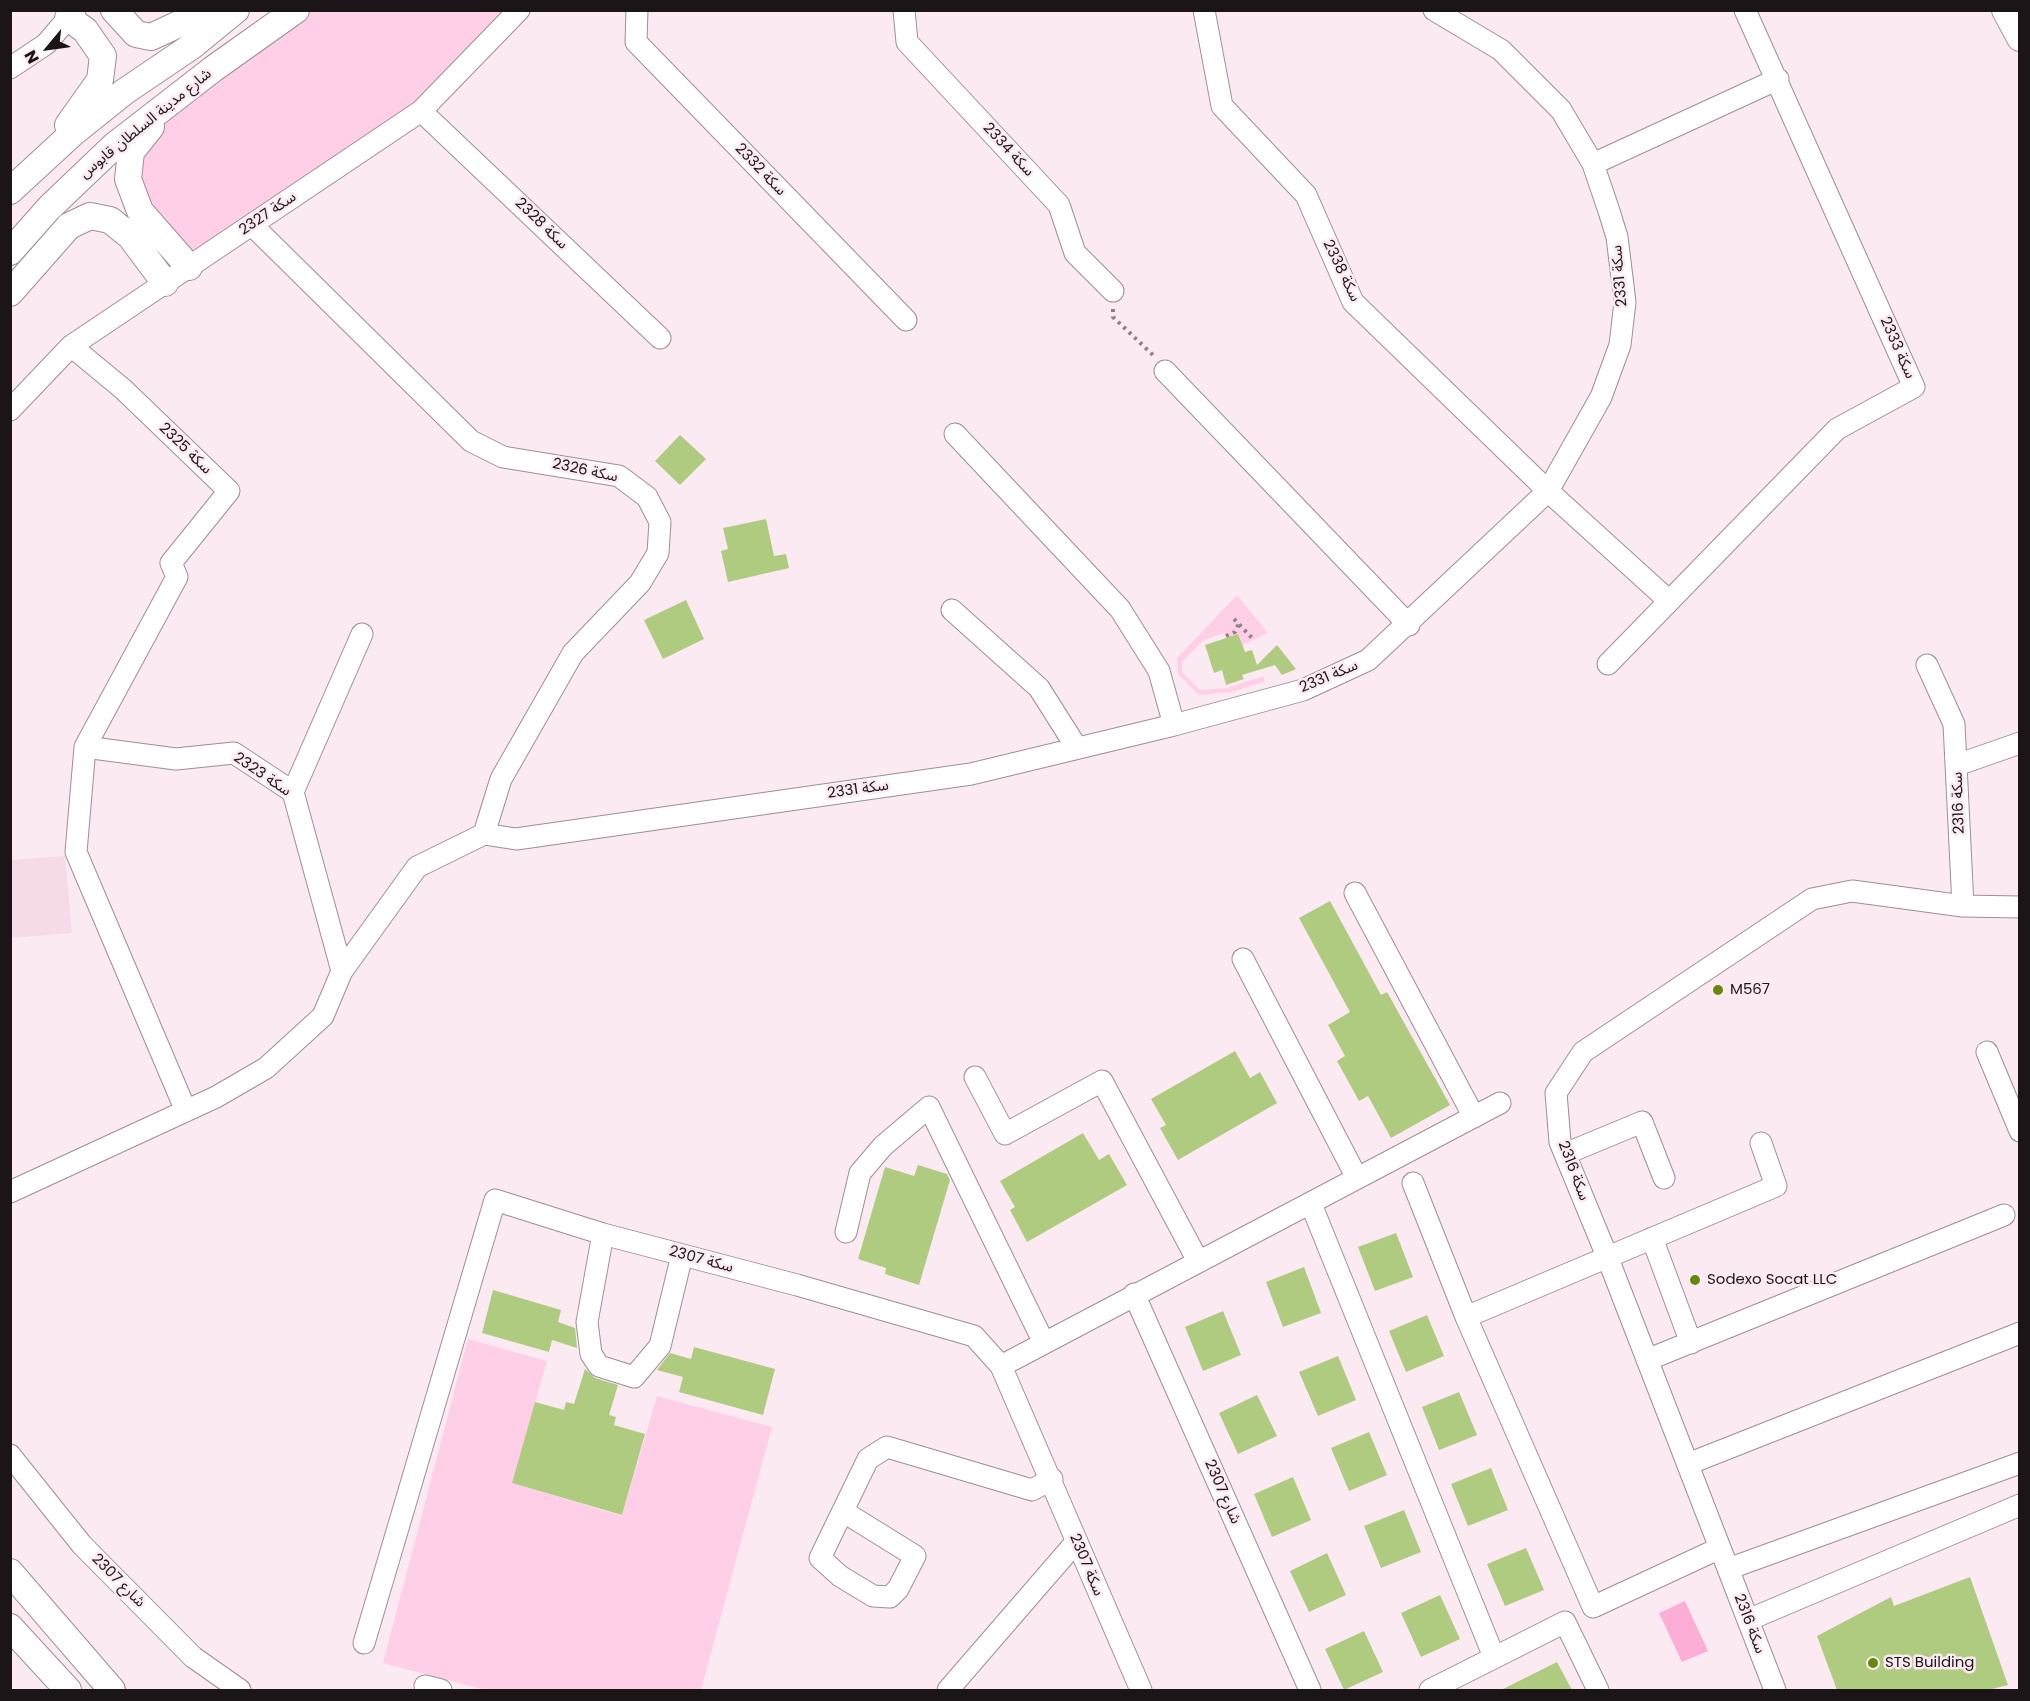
<!DOCTYPE html>
<html>
<head>
<meta charset="utf-8">
<style>
	body { margin:0 }
	#map { position:relative; width:2030px; height:1701px; overflow:hidden; background:#fceaf2; font-family:Poppins,sans-serif }
	canvas { display:block }
	.frame { position:absolute; inset:0; border:12px solid #1b1518; pointer-events:none }
	.north { position:absolute; left:18px; top:18px; width:60px; height:60px; -webkit-text-stroke:4px #fceaf2; paint-order:stroke; rotate:241deg; font-size:16px; font-weight:700; line-height:24px; text-align:center; color:#1b1518 }
	.north::after { content:''; display:block; margin:auto; width:21px; height:27px; background:#1b1518; clip-path:polygon(50% 0,100% 100%,50% 72%,0 100%) }
</style>
</head>
<body>
<div id="map">
<canvas width="2030" height="1701"></canvas>
<div class="frame"></div>
<div class="north">N</div>
</div>
<script>
const c = document.querySelector('canvas').getContext('2d');
c.lineJoin = 'round';
function fillPath(path, color) {
  c.fillStyle = color;
  c.fill(path, 'evenodd');
}
function poly(rows) {
  const path = new Path2D();
  for (const r of rows) {
    path.moveTo(r[0], r[1]);
    for (let i = 2; i < r.length; i += 2) path.lineTo(r[i], r[i + 1]);
  }
  return path;
}
function stroke(path, color, width, dash) {
  c.strokeStyle = color;
  c.lineWidth = width;
  c.lineCap = dash ? 'butt' : 'round';
  c.setLineDash(dash || []);
  c.stroke(path);
}
function write(font, color, halo, rows, align = 'center') {
  c.font = font + ' Poppins,"Noto Sans Arabic",sans-serif';
  c.lineWidth = 5;
  c.setLineDash([]);
  c.textBaseline = 'middle';
  c.strokeStyle = halo;
  c.fillStyle = color;
  for (const [text, x, y, turn = 0] of rows) {
    c.save();
    c.translate(x, y);
    c.rotate((+turn || 0) * Math.PI / 180);
    c.textAlign = isNaN(turn) ? turn : align;
    if (halo) c.strokeText(text, 0, 0);
    c.fillText(text, 0, 0);
    c.restore();
  }
}
const built = poly([
	[65,856,72,933,11,938,11,860]
]);
const green = poly([
	[301,11,516,11,421,108,189,265,142,210,133,153,152,130],
	[1237,595,1268,633,1241,646,1238,637,1226,638,1224,633,1204,640,1182,662,1182,672,1200,690,1227,688,1263,676,1265,681,1232,692,1199,695,1178,674,1177,658],
	[468,1339,547,1361,512,1483,622,1516,657,1396,772,1427,701,1690,486,1690,383,1663]
]);
const water = poly([
	[1685,1601,1708,1651,1682,1662,1659,1613]
]);
const building = poly([
	[680,435,706,459,680,485,655,461],
	[766,519,774,556,786,554,789,568,728,582,721,551,728,549,723,528],
	[686,600,704,639,663,659,644,620],
	[1238,634,1245,652,1252,650,1257,665,1277,645,1296,669,1282,675,1275,665,1242,675,1244,679,1226,685,1222,670,1214,673,1205,645],
	[1330,901,1381,995,1387,992,1450,1105,1391,1138,1368,1096,1359,1101,1337,1061,1345,1056,1328,1025,1350,1012,1299,918],
	[1235,1051,1250,1078,1260,1072,1277,1103,1178,1160,1160,1128,1166,1125,1151,1099],
	[1083,1133,1099,1160,1109,1154,1127,1185,1027,1242,1010,1210,1015,1207,1000,1181],
	[918,1165,947,1174,950,1180,919,1285,885,1274,886,1268,858,1259,885,1167,914,1176],
	[1396,1233,1413,1277,1375,1291,1358,1247],
	[1304,1267,1321,1313,1283,1327,1266,1282],
	[493,1290,561,1310,558,1322,575,1328,577,1348,552,1340,549,1352,482,1333],
	[1223,1311,1241,1355,1203,1371,1185,1327],
	[1427,1315,1444,1356,1406,1372,1389,1331],
	[694,1347,775,1369,763,1415,679,1392,683,1377,657,1370,670,1353,691,1359],
	[1338,1356,1356,1400,1318,1416,1299,1372],
	[585,1369,595,1378,618,1385,609,1415,616,1417,614,1425,645,1434,622,1515,512,1483,535,1402,564,1410,566,1402,574,1404],
	[1459,1392,1477,1435,1439,1450,1422,1407],
	[1257,1395,1277,1436,1238,1454,1219,1413],
	[1369,1432,1387,1475,1349,1491,1331,1448],
	[1491,1468,1508,1510,1468,1526,1451,1484],
	[1293,1477,1311,1520,1272,1537,1254,1494],
	[1404,1510,1421,1552,1381,1568,1364,1526],
	[1526,1548,1544,1590,1505,1606,1487,1564],
	[1327,1553,1346,1595,1309,1612,1290,1571],
	[1970,1577,2008,1685,1988,1690,1837,1690,1817,1636,1891,1597,1894,1606],
	[1440,1595,1460,1639,1421,1657,1401,1613],
	[1364,1631,1383,1672,1344,1690,1325,1649],
	[1557,1662,1572,1690,1501,1690]
]);
const path = poly([
	[1113,309,1113,317,1154,356],
	[1234,619,1254,640],
	[1226,636,1235,632,1239,623]
]);
const minor = poly([
	[637,10,636,42,906,320],
	[904,10,907,42,1059,205,1075,253,1113,291],
	[1204,10,1222,106,1306,195,1353,302,1548,491,1668,600],
	[10,68,46,44,75,10],
	[421,111,660,338],
	[1593,164,1778,79],
	[252,225,471,441,503,457,619,476,647,497,660,522,658,553,640,583,573,653,501,779,484,834],
	[71,346,123,389,229,491,171,563,177,577,85,747,76,852,186,1111],
	[1165,371,1409,625],
	[10,410,71,346,421,111,519,10],
	[955,434,1120,609,1159,671,1174,725],
	[952,610,1039,688,1077,748],
	[1608,664,1837,429,1914,387,1745,10],
	[1927,665,1954,724,1963,906],
	[85,747,176,759,234,753,293,792,342,971],
	[1957,765,2020,743],
	[293,792,362,634],
	[484,834,516,839,971,774,1174,725,1303,690,1368,660,1548,491,1601,397,1620,345,1625,302,1617,237,1609,211,1593,164,1561,110,1501,50,1434,10],
	[1355,893,1474,1117],
	[1243,959,1357,1178],
	[1987,1052,2020,1131],
	[975,1077,1005,1134,1102,1081,1198,1261],
	[1565,1154,1642,1122,1664,1178],
	[1413,1183,1466,1317,1593,1607,1720,1548],
	[10,1192,216,1097,266,1068,323,1016,342,971,417,867,484,834],
	[1311,1204,1494,1657],
	[846,1232,860,1173,883,1146,929,1107,1044,1343],
	[603,1234,587,1322,591,1354,599,1366,634,1377,660,1346,682,1255],
	[1652,1238,1691,1343],
	[1134,1294,1310,1690],
	[1466,1317,1776,1186,1761,1143],
	[1647,1360,2004,1215],
	[1001,1366,1500,1103],
	[10,1455,82,1545,193,1657,240,1690],
	[1688,1464,2020,1333],
	[844,1512,915,1556,898,1589,890,1597,873,1596,840,1576,820,1558,868,1459,887,1447,1032,1490,1052,1479],
	[1728,1569,2020,1463],
	[1748,1620,2020,1505],
	[364,1643,495,1200,603,1234,797,1285,974,1336,1001,1366,1141,1690],
	[425,1686,441,1690],
	[948,1690,1076,1542],
	[1430,1690,1565,1622,1598,1690],
	[1775,1690,1607,1256,1560,1142,1556,1093,1583,1052,1812,899,1852,891,1963,906,2020,907]
]);
const major = poly([
	[114,10,136,34,151,37,209,10],
	[2005,10,2020,38],
	[68,18,85,30,103,56,100,80,68,125],
	[151,127,131,152,128,179,140,211,189,267],
	[10,191,74,132,124,92,192,46,236,10],
	[10,252,49,208,115,145,213,69,296,10],
	[10,293,69,226,90,216,110,220,130,236,165,283],
	[10,1572,112,1690],
	[10,1627,68,1690]
]);
const markers = [
	[1718,990,6,"#66890d"],
	[1695,1280,6,"#66890d"],
	[1873,1663,6,"#66890d"]
];
const streetNames = [
	["شارع مدينة السلطان قابوس",146,124,-39],
	["سكة 2334",1008,150,47],
	["سكة 2332",760,170,46],
	["سكة 2327",268,214,-34],
	["سكة 2328",541,224,44],
	["سكة 2338",1341,271,64],
	["سكة 2331",1620,276,-95],
	["سكة 2333",1897,348,66],
	["سكة 2325",185,449,44],
	["سكة 2326",585,471,12],
	["سكة 2331",1329,677,-23],
	["سكة 2323",262,775,34],
	["سكة 2331",858,790,-8],
	["2316 سكة",1959,803,-92],
	["2316 سكة",1573,1171,69],
	["سكة 2307",701,1260,15],
	["2307 شارع",1222,1492,66],
	["سكة 2307",1086,1565,67],
	["2307 شارع",118,1581,45],
	["2316 سكة",1749,1624,69]
];
const poiNames = [
	["M567",1730,990],
	["Sodexo Socat LLC",1707,1280],
	["STS Building",1885,1663]
];
fillPath(built, '#f4dbe7');
fillPath(green, '#ffcfe7');
fillPath(water, '#fdaed7');
fillPath(building, '#aecb80');
stroke(minor, '#9e8e96', 23);
stroke(major, '#9e8e96', 28);
stroke(path, '#8e8287', 4, [3, 4.5]);
stroke(minor, '#fff', 21);
stroke(major, '#fff', 26);
for (const [x, y, r, color] of markers) {
  const dot = new Path2D();
  dot.arc(x, y, r, 0, 2 * Math.PI);
  c.fillStyle = color;
  c.fill(dot);
  stroke(dot, '#fceaf2', 2);
}
write('15px', '#1b1518', '#fceaf2', streetNames);
write('15px', '#1b1518', '#fceaf2', poiNames, 'left');
</script>
</body>
</html>
